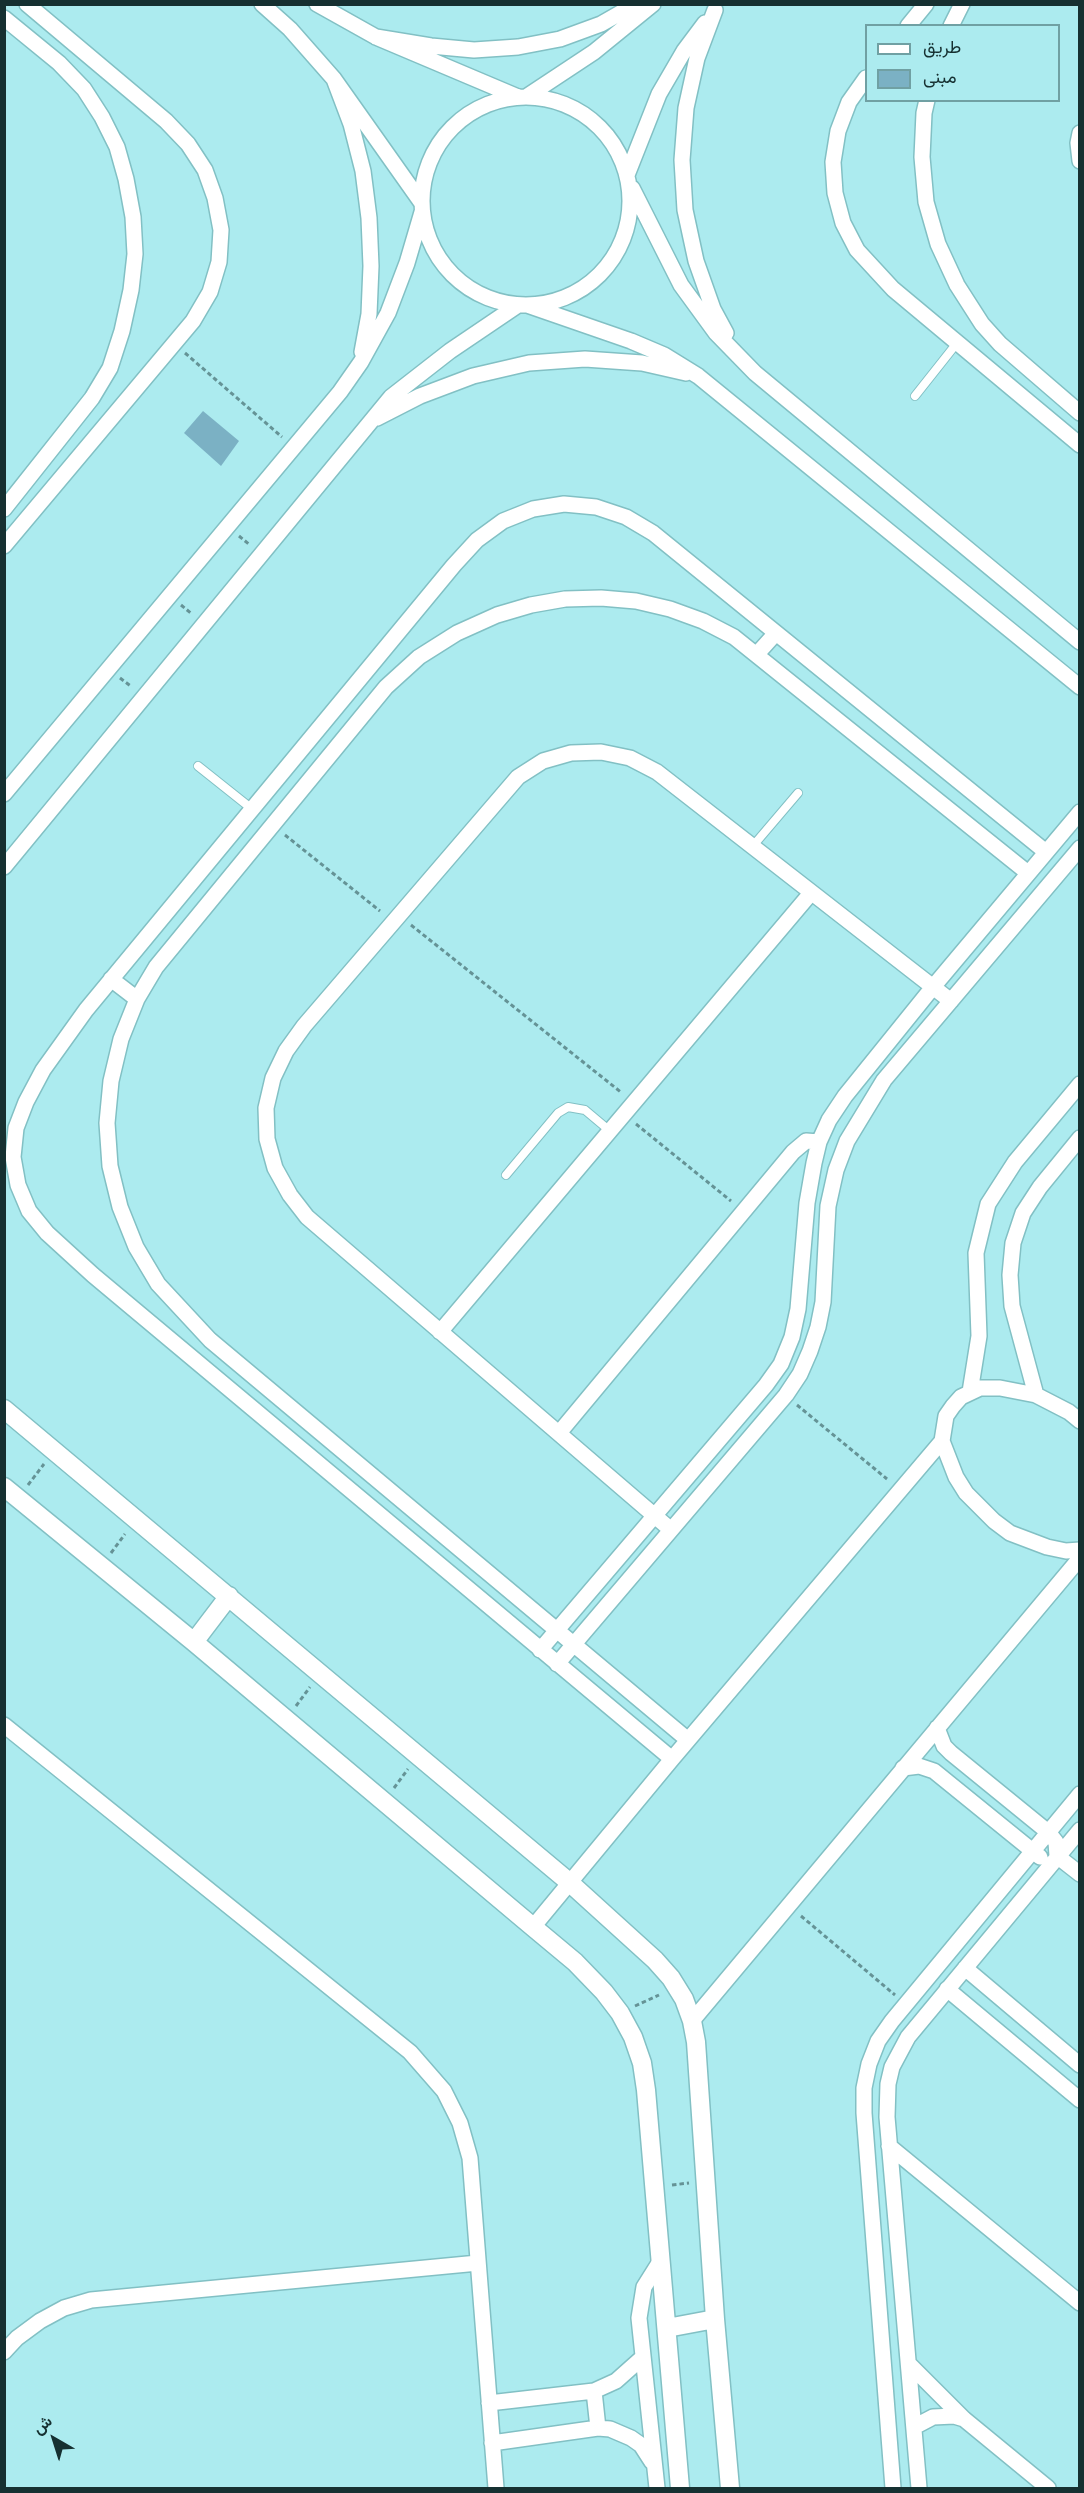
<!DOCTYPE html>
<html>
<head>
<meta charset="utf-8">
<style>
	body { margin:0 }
	#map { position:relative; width:1084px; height:2493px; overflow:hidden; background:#acebef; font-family:"Roboto Serif",Vazirmatn,serif }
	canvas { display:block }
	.frame { position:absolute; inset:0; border:6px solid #163031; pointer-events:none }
	.legend { position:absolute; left:865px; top:24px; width:195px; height:78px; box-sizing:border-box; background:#acebef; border:2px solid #70a0a3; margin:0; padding:8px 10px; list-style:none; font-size:18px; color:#163031 }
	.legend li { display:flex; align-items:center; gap:12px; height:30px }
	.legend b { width:30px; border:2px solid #70a0a3 }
	.north { position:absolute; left:24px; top:2409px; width:60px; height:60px; -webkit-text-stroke:4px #acebef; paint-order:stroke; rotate:321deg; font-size:16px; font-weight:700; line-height:24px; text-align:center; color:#163031 }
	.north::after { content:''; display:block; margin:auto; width:21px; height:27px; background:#163031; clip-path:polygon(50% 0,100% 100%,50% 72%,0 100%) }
</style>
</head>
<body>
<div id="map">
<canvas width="1084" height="2493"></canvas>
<div class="frame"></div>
<ul class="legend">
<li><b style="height:8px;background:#fff"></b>طريق</li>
<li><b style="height:16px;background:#7bb1c4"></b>مبنى</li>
</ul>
<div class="north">ش</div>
</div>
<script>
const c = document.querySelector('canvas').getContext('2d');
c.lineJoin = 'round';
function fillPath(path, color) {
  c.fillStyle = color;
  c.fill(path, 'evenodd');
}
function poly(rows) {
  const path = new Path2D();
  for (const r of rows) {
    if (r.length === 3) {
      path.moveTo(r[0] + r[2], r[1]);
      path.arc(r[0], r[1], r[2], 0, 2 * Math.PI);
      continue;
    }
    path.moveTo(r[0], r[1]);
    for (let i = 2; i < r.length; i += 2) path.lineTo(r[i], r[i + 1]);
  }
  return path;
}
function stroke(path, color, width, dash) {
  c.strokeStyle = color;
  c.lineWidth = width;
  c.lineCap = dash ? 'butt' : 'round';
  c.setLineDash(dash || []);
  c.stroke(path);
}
const building = poly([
	[203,411,239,441,221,466,184,433]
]);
const path = poly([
	[185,353,282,437],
	[239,536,250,545],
	[181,605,192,614],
	[120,678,132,687],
	[285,835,380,911],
	[411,925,622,1093],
	[636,1124,731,1201],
	[797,1405,887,1479],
	[28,1485,44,1464],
	[111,1553,125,1534],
	[296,1706,310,1687],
	[394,1788,408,1769],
	[801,1916,895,1995],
	[635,2006,659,1995],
	[672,2185,689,2183]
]);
const service = poly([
	[915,396,957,343],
	[198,766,252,809],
	[752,847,798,793],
	[506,1175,558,1113,568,1107,585,1110,610,1131]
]);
const minor = poly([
	[262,4,290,29,334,79,421,202],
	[317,4,376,37,518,97],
	[715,10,697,58,686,108,682,160,685,210,696,261,713,309,726,333],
	[4,18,59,63,84,89,102,117,117,147,126,179,133,217,135,254,131,290,122,331,110,368,92,398,4,509],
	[908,26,926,4],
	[951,26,962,4],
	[376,37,431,46,474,50,518,47,560,39,601,24,636,4],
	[866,78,849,102,838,131,833,162,835,193,843,223,857,250,893,289,1080,445],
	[334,79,351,124,363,171,369,218,371,266,369,314,362,352],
	[526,201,104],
	[526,97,594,52,653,4],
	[927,100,924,113,922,157,926,202,938,244,957,285,982,324,1000,344,1080,413],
	[1080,133,1078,143,1080,161],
	[627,175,659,94,684,51,705,23],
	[632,188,681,285,716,333,755,373,1080,642],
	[527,305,631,341,664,355,698,376,1080,687],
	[377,418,420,396,473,376,529,363,585,359,642,363,686,373],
	[4,546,193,321,210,292,219,262,221,230,215,198,205,170,188,144,166,121,27,4],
	[757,654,776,633],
	[4,794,340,392,361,362,388,313,407,263,422,212],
	[4,867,391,397,450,351,518,305],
	[111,979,137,999],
	[440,1332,811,893],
	[970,1392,979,1336,976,1253,988,1204,1015,1162,1080,1084],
	[1036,1395,1012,1306,1010,1275,1013,1243,1023,1213,1040,1187,1080,1138],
	[1080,1421,1069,1412,1036,1395,1000,1388,980,1388,961,1397,953,1406,946,1416,942,1441,956,1477,966,1493,994,1521,1010,1533,1047,1547,1066,1551,1080,1550],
	[559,1433,793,1152,806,1141,819,1142],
	[670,1529,307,1217,290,1195,275,1168,267,1139,266,1108,273,1078,286,1051,304,1026,518,777,543,761,571,753,601,752,630,758,657,772,951,1001],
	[540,1650,766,1385,781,1364,792,1337,798,1309,807,1203,814,1163,819,1142,829,1120,845,1096,933,987,1080,812],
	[557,1664,786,1395,800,1374,810,1351,818,1327,823,1302,828,1206,836,1170,847,1141,884,1080,1080,848],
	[4,1725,410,2052,444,2091,460,2123,470,2158,496,2488],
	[937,1728,944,1746,951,1753,1048,1832,1056,1842,1057,1856,1080,1874],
	[688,1740,210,1340,158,1284,136,1247,120,1207,110,1166,107,1123,111,1081,121,1039,137,999,156,967,386,687,419,657,457,633,497,615,531,605,565,599,601,598,636,601,670,609,703,621,734,637,1028,873],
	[672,1759,93,1275,47,1233,29,1211,18,1185,13,1157,16,1128,26,1102,43,1070,86,1010,454,565,477,540,503,521,533,509,564,504,596,507,626,517,653,533,1046,852],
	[903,1768,919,1766,934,1771,1040,1857],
	[533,1927,672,1759,942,1441],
	[965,1968,1080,2065],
	[947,1989,1080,2100],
	[692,2021,1080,1558],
	[889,2146,1080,2303],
	[4,2352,17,2338,40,2321,64,2308,91,2300,478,2263],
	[909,2364,964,2419,1048,2488],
	[594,2391,598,2428],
	[489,2403,594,2391,616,2381,643,2357],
	[914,2427,933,2417,954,2416,964,2419],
	[492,2443,598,2428,610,2429,631,2438,641,2445,652,2462],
	[657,2488,639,2318,644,2287,661,2260],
	[893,2488,864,2113,864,2088,869,2064,878,2041,892,2021,1080,1794],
	[919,2488,887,2117,888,2084,892,2067,908,2037,1080,1830]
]);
const tertiary = poly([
	[4,1409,569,1882,655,1960,671,1978,684,1999,692,2021,696,2042,715,2319,730,2488],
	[4,1487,194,1642,533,1927,575,1962,604,1992,620,2013,633,2037,642,2063,646,2090,680,2488],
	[194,1642,229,1596],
	[667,2328,715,2319]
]);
fillPath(building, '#7bb1c4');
stroke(service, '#82c0c4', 10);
stroke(minor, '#82c0c4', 18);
stroke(tertiary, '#82c0c4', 21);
stroke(path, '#659396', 3, [4.5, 3]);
stroke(service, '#fff', 8);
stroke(minor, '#fff', 15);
stroke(tertiary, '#fff', 18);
</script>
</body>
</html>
